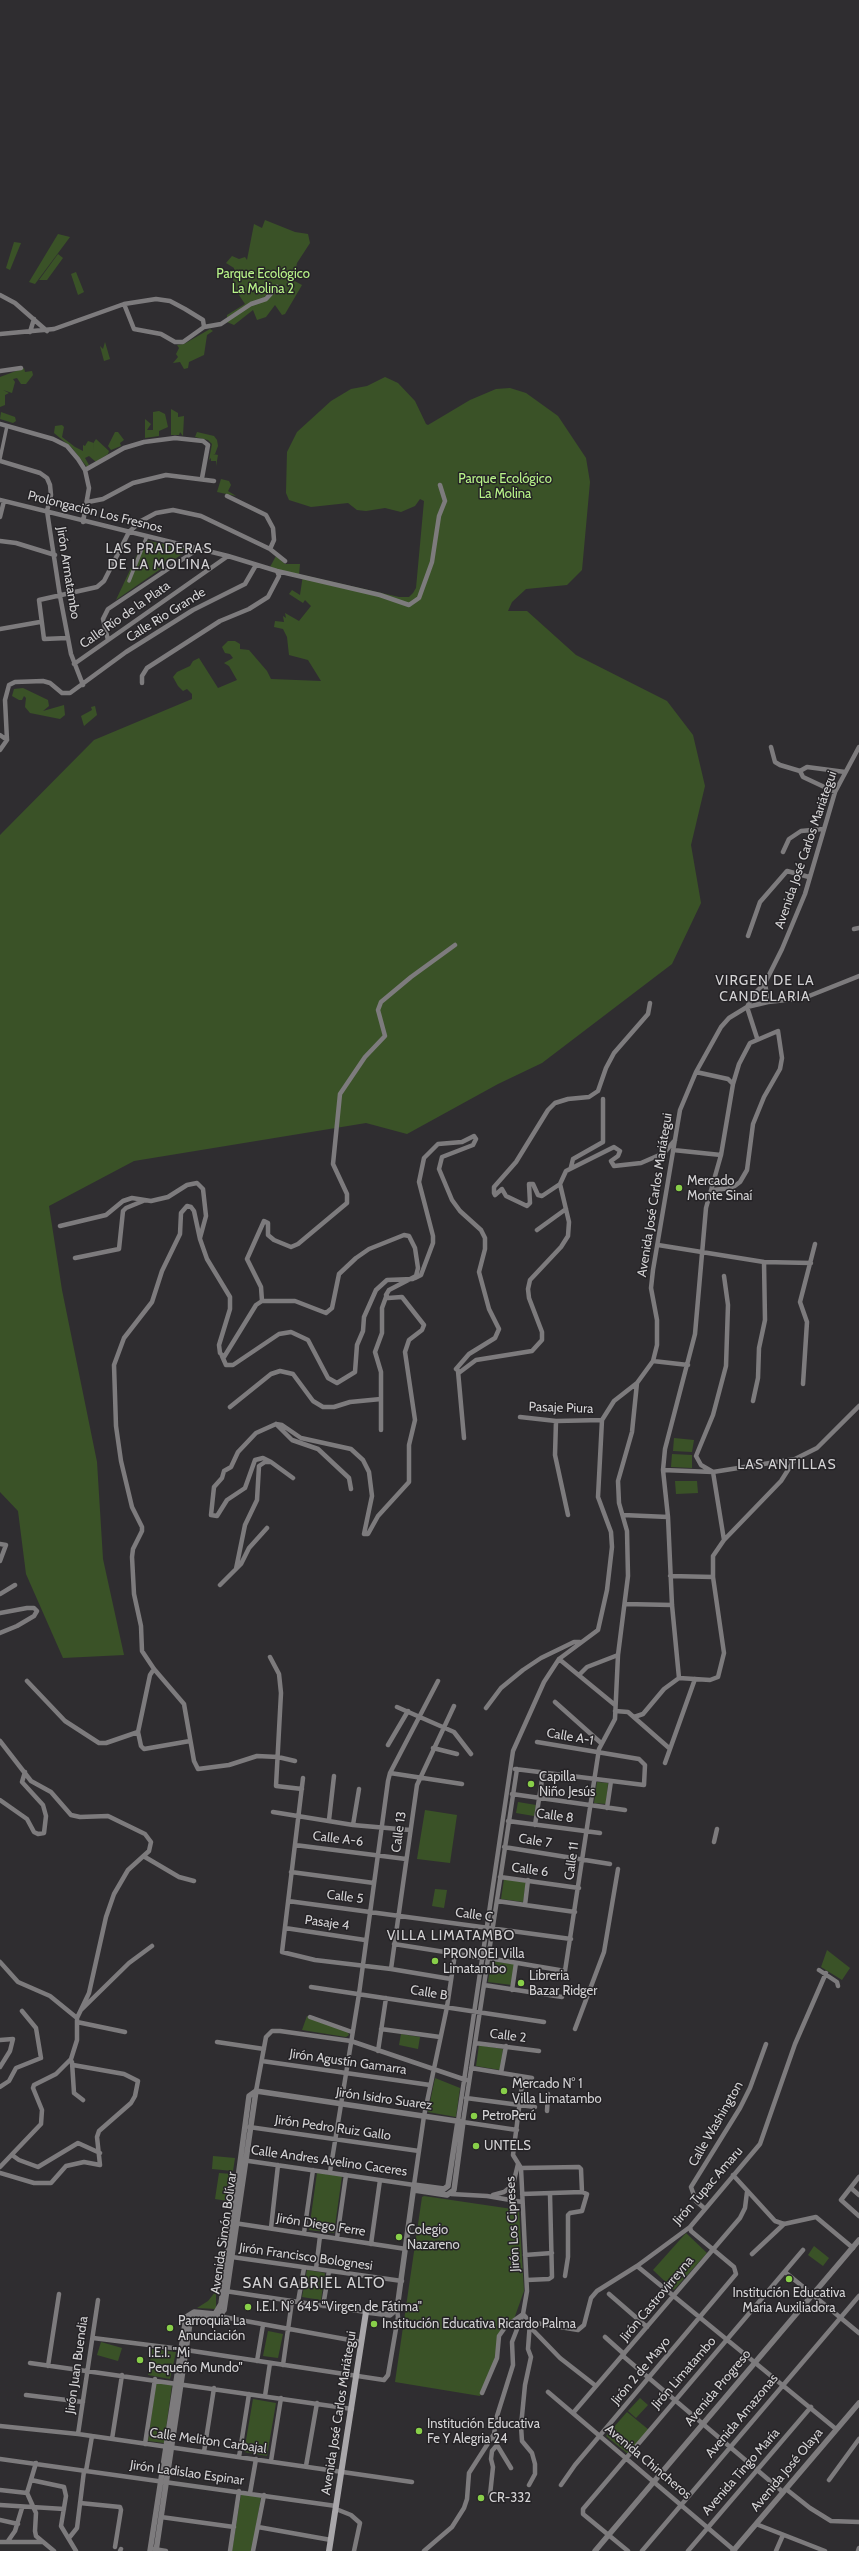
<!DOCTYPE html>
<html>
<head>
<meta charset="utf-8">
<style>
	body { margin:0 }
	canvas { display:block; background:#2f2d30 }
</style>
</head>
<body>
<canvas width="859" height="2551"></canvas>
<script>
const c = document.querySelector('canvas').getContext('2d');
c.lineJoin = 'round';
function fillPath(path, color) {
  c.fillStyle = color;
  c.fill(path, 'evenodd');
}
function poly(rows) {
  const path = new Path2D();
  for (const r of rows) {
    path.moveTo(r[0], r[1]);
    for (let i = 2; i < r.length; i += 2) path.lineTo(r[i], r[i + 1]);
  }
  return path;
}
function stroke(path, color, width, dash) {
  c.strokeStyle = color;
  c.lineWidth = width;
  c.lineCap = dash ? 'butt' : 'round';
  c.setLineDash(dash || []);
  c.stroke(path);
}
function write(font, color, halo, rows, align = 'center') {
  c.font = font + ' Cabin,sans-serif';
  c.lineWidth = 3;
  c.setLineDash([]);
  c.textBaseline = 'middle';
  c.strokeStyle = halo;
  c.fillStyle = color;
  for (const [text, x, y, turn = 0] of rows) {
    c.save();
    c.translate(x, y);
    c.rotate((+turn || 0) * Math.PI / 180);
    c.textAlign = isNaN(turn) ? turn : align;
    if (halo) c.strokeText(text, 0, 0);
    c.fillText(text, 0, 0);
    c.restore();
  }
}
const green = poly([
	[265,220,295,232,308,234,310,243,297,263,295,273,289,278,302,285,285,314,282,315,275,305,266,317,257,320,253,310,234,325,227,322,227,315,245,304,233,286,234,268,226,263,232,256,239,259,245,257,247,260,254,224,262,228],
	[58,234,70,237,35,284,29,282],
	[14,242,21,243,10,270,6,268],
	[58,254,63,258,47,280,39,280],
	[76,272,84,292,78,295,71,274],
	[210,329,213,331,207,335,204,355,189,362,188,368,184,369,180,362,173,363,178,357,176,354,179,348,177,345,184,344],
	[105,342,110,359,104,361,100,346,103,349],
	[24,368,25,372,32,371,33,375,26,384,21,384,17,378,13,379,15,382,12,393,3,390,9,393,5,395,5,405,0,407,0,377],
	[385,377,398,383,415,401,426,424,428,425,470,400,496,389,510,388,526,393,558,416,586,458,590,482,582,570,567,585,526,589,512,602,508,611,527,611,576,655,667,701,693,735,705,786,691,845,701,903,672,964,542,1063,498,1084,407,1134,366,1123,134,1161,49,1206,62,1290,97,1462,103,1559,124,1655,63,1658,26,1574,18,1511,0,1492,0,835,94,740,192,699,192,694,187,689,183,691,178,686,173,677,177,672,190,666,193,661,199,658,218,688,237,680,229,666,224,663,233,658,230,654,225,653,222,647,228,641,235,641,240,644,240,649,249,650,267,671,271,679,321,681,308,660,289,655,287,637,283,629,274,627,275,621,284,622,283,616,286,618,285,613,299,621,311,606,305,600,303,603,289,594,292,590,300,595,303,575,399,597,409,597,413,593,416,588,424,501,420,499,415,506,401,512,385,508,366,511,357,510,348,503,311,507,289,500,286,493,287,452,297,432,331,401,351,389,367,386],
	[171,409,178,413,178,417,184,416,183,436,180,432,179,435,171,435],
	[159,411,165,414,168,427,159,431,159,436,145,438,145,419,151,424,147,430,153,430,153,412],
	[1,412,15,417,16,421,13,423,0,419],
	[62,425,64,427,62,437,75,447,83,451,83,445,85,446,88,441,94,443,93,452,94,442,96,439,109,451,108,454,96,462,89,456,85,458,89,465,87,467,72,448,54,433,55,426],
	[115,432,118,432,124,440,120,443,121,446,111,450,108,446],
	[197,432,214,436,217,440,218,446,215,454,213,454,218,455,216,466,216,461,211,461,211,458,209,460,212,444,208,440,195,437],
	[221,479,229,481,231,485,228,491,236,496,217,492],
	[144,540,184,548,185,552,116,600],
	[276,556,285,564,300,564,299,575,270,567],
	[23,688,48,700,49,706,43,711,64,705,65,715,60,719,30,713,25,707,26,698,24,696,22,700,19,700,12,696,14,689],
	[95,706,97,715,84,726,81,716,92,710,91,707],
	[674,1438,694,1440,692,1452,673,1451],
	[672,1454,692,1455,692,1468,671,1467],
	[675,1481,697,1481,698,1493,676,1494],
	[597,1782,608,1783,606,1804,594,1803],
	[518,1802,536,1805,534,1816,516,1813],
	[425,1810,457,1815,450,1863,417,1859],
	[504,1879,526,1882,523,1902,501,1899],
	[435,1889,447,1890,444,1908,432,1906],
	[827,1950,850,1968,842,1980,821,1967],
	[491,1961,515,1964,512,1985,488,1982],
	[307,2016,347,2030,349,2035,346,2037,302,2030],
	[401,2034,420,2037,418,2049,399,2045],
	[479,2045,503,2049,500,2070,476,2066],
	[435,2078,460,2088,456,2117,428,2112],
	[213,2156,235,2158,233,2171,212,2169],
	[219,2173,232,2174,228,2201,215,2199],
	[317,2173,342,2176,334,2233,309,2230],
	[424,2196,519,2210,524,2291,514,2319,502,2328,493,2365,480,2396,395,2382,422,2197],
	[686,2233,707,2253,674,2290,653,2270],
	[814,2246,829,2258,823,2266,808,2255],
	[307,2270,325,2273,321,2300,302,2297],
	[216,2291,216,2309,197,2308,208,2301],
	[268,2331,283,2334,278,2358,263,2356],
	[101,2342,122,2348,118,2361,97,2355],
	[152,2349,176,2352,170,2379,148,2375],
	[156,2383,172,2385,164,2443,148,2441],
	[640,2398,648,2405,636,2418,628,2411],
	[253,2399,276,2403,267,2456,244,2452],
	[627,2412,649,2430,628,2454,606,2436],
	[241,2494,261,2497,252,2551,232,2551]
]);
const pedestrian = poly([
	[0,459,7,426],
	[129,581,147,536]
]);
const minor = poly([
	[0,295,15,303,47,331],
	[204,327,221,324,251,304,266,299,277,287],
	[30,332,34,319],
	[0,334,54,329,124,304,156,299,170,301,185,309,203,320,204,327,183,342,175,342,161,334,134,329,124,304],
	[0,371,21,368],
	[0,424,53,439,67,446,78,459,85,470,89,488,83,522],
	[0,461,40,473,47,478,50,485,51,495,47,511,60,596,71,654,83,685],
	[85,470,124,448,144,442,175,438,203,441,208,445,202,478],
	[227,496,266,515,273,528,274,540,270,549],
	[0,500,228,556,277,571,380,595,409,605,419,598,432,562,439,516,445,501,440,485],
	[88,502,103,499,133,483,166,475,214,481],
	[0,517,4,501],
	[0,541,16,543,55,555],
	[0,629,40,622],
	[67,638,44,639,39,600,97,587,104,581,129,532,141,521,156,513,173,510,201,516,270,549,285,561],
	[108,640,103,619,108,609,198,549],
	[74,664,228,556],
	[142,683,142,676,147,668,220,621,249,609,268,597,279,576,277,571],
	[0,735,7,740],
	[7,740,5,700,9,685,15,682,43,681,50,683,62,693,70,693,126,652,193,610,245,584,256,565],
	[771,747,775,762,780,765,800,771,807,767,845,772],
	[0,750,7,740],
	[800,771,803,777,835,792],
	[783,852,789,839,801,831,823,829],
	[854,929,859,928],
	[748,936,760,902,787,871,809,877],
	[765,983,768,1002],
	[757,1038,747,1007,768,1002,804,998,859,976],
	[696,1072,728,1079,733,1084],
	[673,1150,721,1155],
	[571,1167,573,1159,603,1142,603,1099],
	[560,1184,542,1196,538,1195,533,1184,529,1184,530,1203,527,1206,506,1196,502,1189,495,1195,494,1193,494,1187,516,1162,548,1110,555,1103,568,1099,589,1097,598,1091,606,1068,614,1053,648,1014,650,1003],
	[60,1226,106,1215,123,1201,132,1198,151,1201,168,1197,187,1185,197,1183,203,1189,206,1216,200,1238],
	[537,1230,566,1209],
	[658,1245,764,1262,811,1263],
	[75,1258,119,1249,123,1211,126,1208,143,1201],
	[724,1276,728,1305,726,1366,713,1415,696,1456,701,1465,713,1472,724,1540],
	[415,1278,421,1275,433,1243,433,1236,419,1182,424,1158,438,1144,462,1142,474,1136,476,1139,473,1145,442,1157,439,1169,452,1200,460,1211,481,1230,485,1238,485,1249,479,1272,489,1309,499,1329,495,1338,469,1354,456,1369,460,1372,476,1360,532,1351,542,1340,542,1332,529,1298,528,1289,530,1280,561,1247,568,1236,569,1222,560,1184,566,1171,614,1147,620,1151,618,1156,611,1161,614,1166,641,1163,664,1153,675,1140],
	[262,1301,261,1287,247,1259,264,1221,268,1223,268,1235,274,1240,291,1247,298,1244,347,1203,347,1194,333,1164,340,1094,365,1057,385,1036,378,1010,381,1002,411,977,455,945],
	[222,1356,226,1365,233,1365,279,1334,291,1332,308,1340,328,1378,337,1383,355,1372,357,1345,363,1331,364,1317,376,1290,387,1280,413,1279],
	[653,1361,688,1365],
	[458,1371,464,1438],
	[803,1384,807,1322,800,1302,815,1244],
	[753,1401,758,1378,759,1348,765,1320,764,1262],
	[230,1407,271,1374,280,1371,293,1374,313,1401,323,1407,334,1407,350,1402,381,1399],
	[520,1417,556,1421,602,1420],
	[556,1421,555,1455,568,1515],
	[276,1424,292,1440,318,1449,349,1478,351,1489],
	[381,1430,381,1372,375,1352,382,1333,382,1308,386,1297],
	[271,1462,263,1458,255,1460,245,1488,227,1500,217,1516,211,1515,214,1487,222,1478,224,1471,231,1467,238,1452,256,1433,276,1424,282,1425,301,1438,351,1449,363,1460,369,1472,372,1496,364,1534,368,1534,378,1516,409,1482,409,1445,415,1420,405,1352,409,1340,422,1330,424,1325,402,1297,388,1298,386,1295,389,1290,416,1276,418,1268,415,1248,409,1236,404,1235,369,1249,356,1258,339,1274,332,1308,326,1313,295,1301,262,1301,256,1305,224,1357,220,1353,219,1345,230,1309,230,1297,207,1259,200,1239,194,1211,191,1207,187,1206,181,1213,180,1234,162,1271,152,1302,124,1338,114,1365,116,1426,121,1461,132,1507,142,1527,142,1531,133,1549,132,1557,134,1594,141,1626,142,1651,154,1669,184,1704,194,1761,198,1769,229,1765,257,1756,278,1757,295,1761],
	[663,1470,713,1472,795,1459],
	[623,1515,668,1517],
	[0,1544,6,1545,0,1561],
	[236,1569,245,1525,257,1500,259,1466,265,1462,271,1462,293,1478],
	[670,1576,713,1577],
	[220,1585,241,1564,249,1548,267,1528],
	[0,1594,15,1585],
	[625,1604,672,1605],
	[0,1613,27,1608,34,1608,37,1611,34,1616,17,1626,0,1633],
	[270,1657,279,1674,281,1693,276,1786,302,1789],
	[559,1659,615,1705],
	[579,1675,587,1667,618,1655],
	[679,1678,672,1605,668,1517,663,1470,665,1449,695,1334,706,1208,721,1155,733,1084,739,1064,750,1043,778,1031,782,1058,780,1069,764,1097,753,1124,747,1170,740,1182,732,1188,713,1190],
	[27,1681,65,1721,99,1743,106,1743,138,1732,150,1675,154,1669],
	[555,1702,601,1743],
	[397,1707,454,1732,471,1754],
	[486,1708,501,1688,523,1670,541,1658,574,1642,580,1642],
	[615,1711,628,1712,669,1748],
	[634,1717,643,1714,664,1689,679,1678,710,1680,718,1677,724,1653,713,1577,713,1556,724,1540,781,1481,795,1459,817,1448,859,1406],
	[138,1732,141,1746,144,1749,190,1741],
	[0,1741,31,1781,51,1792,71,1815,80,1817,108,1816,145,1834,151,1842,149,1851,128,1870,114,1894,106,1917,89,1993,77,2018,77,2040,71,2059,56,2074,34,2085,33,2088,42,2110,41,2124,0,2167],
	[388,1745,408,1711],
	[433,1748,457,1754],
	[665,1763,695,1679],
	[515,1769,644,1785,645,1765,639,1759,537,1742],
	[517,1769,463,2122,517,2130],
	[390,1773,462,1784],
	[303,1778,282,1952,315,1960,391,1969,451,1979],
	[512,1794,625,1810],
	[0,1800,27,1819,34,1832,38,1834,44,1833,46,1816,43,1805,22,1782,25,1772],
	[607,1808,611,1781],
	[273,1812,353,1825,410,1830],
	[329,1820,334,1776],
	[508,1821,600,1833],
	[353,1825,359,1789],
	[535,1825,543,1773],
	[714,1842,717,1829],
	[295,1845,406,1859],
	[504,1847,610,1864],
	[145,1857,179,1877,194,1881],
	[291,1872,374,1883],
	[500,1877,579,1888],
	[288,1901,571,1939],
	[497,1901,575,1912],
	[525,1905,528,1880],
	[285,1928,365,1940],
	[394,1944,483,1958],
	[488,1958,565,1971,599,1749,615,1719,618,1655,628,1576,627,1531,619,1503,618,1481,632,1432,637,1383,653,1361,657,1345,657,1320,651,1288,653,1270,680,1110,696,1072,721,1027,729,1018,747,1007,754,994,765,983,782,949,805,894,835,792,859,747],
	[0,1962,18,1982,50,1996,77,2018],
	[391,1969,417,1785,454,1706],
	[819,1970,837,1982,838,1986],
	[484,1985,562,1997],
	[311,1987,544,2022],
	[512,1990,516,1963],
	[81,2010,129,1963,152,1946],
	[310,2017,352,2032],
	[77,2022,125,2032],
	[381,2029,440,2037],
	[575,2029,604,1952,618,1869],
	[0,2040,13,2039,10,2051,0,2067],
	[217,2042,264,2049],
	[475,2043,539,2051],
	[378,2051,386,1998],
	[262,2061,430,2085],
	[72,2062,74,2093,83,2100],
	[471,2068,532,2078],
	[501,2073,506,2046],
	[523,2077,513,2155,521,2168,527,2291,523,2314,530,2322,578,2330,584,2325,591,2298,597,2291,637,2266,690,2227,760,2144,795,2044,826,1973],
	[0,2087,9,2081,16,2068,41,2058,36,2028,22,2011],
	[256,2091,266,2037,272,2031,280,2031,351,2041,466,2080],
	[466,2098,535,2107],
	[547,2111,548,2094],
	[458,2121,513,1751,544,1682,559,1659,598,1630,607,1590,612,1547,611,1532,598,1497,602,1420,614,1401,637,1383],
	[249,2127,419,2151],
	[12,2155,19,2160,38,2167,78,2143,100,2153],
	[242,2160,414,2185,424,2116,447,2007,455,1954],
	[521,2168,579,2167,581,2169,582,2192],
	[330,2172,359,1994,388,1781,390,1773,438,1681],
	[0,2173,34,2183,51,2183,66,2166,84,2162,100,2165,97,2137,99,2131,131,2103,135,2096,138,2081,124,2074,73,2065],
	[733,2175,775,2221,784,2224,816,2217,853,2248],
	[859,2177,841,2200,859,2216],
	[851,2188,859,2195],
	[451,2194,487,2196,522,2202],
	[522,2194,582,2192,587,2194,582,2211,570,2213,568,2215,568,2257,565,2276],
	[493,2195,504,2192,513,2185,518,2164],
	[704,2208,696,2201,691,2187,740,2108,750,2088,766,2044],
	[234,2223,406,2249],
	[271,2228,278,2165],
	[304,2233,313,2170],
	[337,2238,346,2175],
	[371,2244,380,2180],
	[752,2254,784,2224],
	[525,2255,552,2253],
	[232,2257,402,2281],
	[637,2266,836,2429],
	[316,2269,320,2236],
	[785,2272,859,2333],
	[527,2280,549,2279,552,2277,550,2194],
	[225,2291,366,2312],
	[609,2294,647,2327],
	[298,2302,304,2268],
	[323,2306,329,2271],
	[218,2316,361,2342],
	[531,2328,560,2358,596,2386],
	[605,2337,624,2354],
	[93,2338,181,2349],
	[186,2350,384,2380,388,2375,398,2317,397,2309],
	[623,2356,783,2492],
	[257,2361,263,2325],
	[30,2363,352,2409],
	[283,2365,292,2301],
	[48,2366,59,2294],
	[548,2392,735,2551],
	[482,2393,497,2358,499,2336,506,2326,523,2314],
	[26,2395,83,2402],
	[265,2396,270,2363],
	[573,2413,740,2218,745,2208,747,2192],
	[0,2426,78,2434,412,2482],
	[78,2434,98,2300],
	[494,2434,497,2445,511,2468],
	[112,2439,122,2375],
	[145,2444,155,2379],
	[204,2452,214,2388],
	[239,2457,249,2394],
	[0,2459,336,2506],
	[271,2461,281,2398],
	[36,2463,27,2493,36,2513,35,2531,36,2536,54,2551],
	[306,2466,317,2403],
	[86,2471,92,2436],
	[31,2480,64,2487,66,2496,61,2526,76,2551],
	[829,2480,859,2439],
	[529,2485,535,2474,535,2464,532,2453,522,2441,521,2426,525,2385,531,2357,528,2349,530,2322],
	[561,2485,575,2465,736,2274,734,2267,691,2231,690,2227],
	[786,2489,810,2508,831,2521,859,2522],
	[0,2490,27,2493],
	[250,2493,256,2459],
	[490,2495,493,2467,491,2459,492,2451,497,2445],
	[80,2503,120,2507,121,2510,115,2547],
	[0,2505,64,2509],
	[336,2509,351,2515,360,2523,354,2551],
	[161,2517,234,2527],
	[0,2520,18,2524],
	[756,2524,825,2551],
	[258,2527,331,2540],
	[69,2538,77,2528,84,2471],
	[8,2541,15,2531,22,2508],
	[0,2542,42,2542],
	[154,2549,166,2551],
	[120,2551,121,2549],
	[230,2551,239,2491],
	[253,2551,264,2495],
	[424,2551,452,2527,464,2508,467,2499,469,2473,494,2434,497,2416,513,2365,512,2342,523,2314],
	[628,2551,583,2514,583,2509,803,2250],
	[642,2551,859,2296],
	[688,2551,811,2407],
	[776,2551,783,2535],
	[858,2551,859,2548]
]);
const tertiary = poly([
	[366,2312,390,2315,397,2309,414,2185,444,2189,448,2186,458,2121],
	[150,2551,186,2317,194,2312,215,2314,221,2304,249,2096,256,2091,463,2122,454,2190,447,2195,414,2190],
	[156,2551,190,2323,196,2316,219,2317,224,2310,256,2091],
	[595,2551,859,2240],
	[733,2551,859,2403]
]);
const secondary = poly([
	[329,2551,366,2312]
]);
const markers = [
	[679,1188,4,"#88cf49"],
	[531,1784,4,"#88cf49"],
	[435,1961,4,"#88cf49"],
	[521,1983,4,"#88cf49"],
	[504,2091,4,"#88cf49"],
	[474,2116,4,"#88cf49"],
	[476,2146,4,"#88cf49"],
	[399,2237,4,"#88cf49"],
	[789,2279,4,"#88cf49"],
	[248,2307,4,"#88cf49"],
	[374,2324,4,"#88cf49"],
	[170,2328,4,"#88cf49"],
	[140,2360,4,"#88cf49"],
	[419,2431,4,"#88cf49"],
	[481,2498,4,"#88cf49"]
];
const parkNames = [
	["Parque Ecológico",263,274],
	["La Molina 2",263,289],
	["Parque Ecológico",505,479],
	["La Molina",505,494]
];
const streetNames = [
	["Prolongación Los Fresnos",95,512,14],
	["Jirón Armatambo",68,573,81],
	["Calle Río de la Plata",125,615,-35],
	["Calle Rio Grande",166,615,-32],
	["Avenida José Carlos Mariátegui",806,850,-71],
	["Avenida José Carlos Mariátegui",655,1195,-81],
	["Pasaje Piura",561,1408,2],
	["Calle A-1",570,1737,10],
	["Calle 8",555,1816,8],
	["Calle 13",399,1832,-82],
	["Calle A-6",338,1839,7],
	["Cale 7",535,1841,9],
	["Calle 11",572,1861,-82],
	["Calle 6",530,1870,8],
	["Calle 5",345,1897,7],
	["Calle C",474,1915,8],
	["Pasaje 4",327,1923,8],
	["Calle B",429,1993,9],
	["Calle 2",508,2036,7],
	["Jirón Agustín Gamarra",348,2062,8],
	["Jirón Isidro Suarez",384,2099,8],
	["Calle Washington",716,2124,-60],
	["Jirón Pedro Ruiz Gallo",333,2128,8],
	["Calle Andres Avelino Caceres",329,2161,8],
	["Jirón Tupac Amaru",708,2186,-49],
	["Jirón Los Cipreses",513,2224,-93],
	["Jirón Diego Ferre",321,2225,9],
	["Avenida Simón Bolívar",224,2233,-82],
	["Jirón Francisco Bolognesi",306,2257,8],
	["Jirón Castrovirreyna",657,2299,-50],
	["Jirón Juan Buendia",77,2365,-82],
	["Jirón 2 de Mayo",641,2371,-50],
	["Jirón Limatambo",684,2373,-49],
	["Avenida Progreso",718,2388,-50],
	["Avenida José Carlos Mariátegui",339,2413,-81],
	["Avenida Amazonas",742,2416,-50],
	["Calle Meliton Carbajal",208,2441,8],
	["Avenida Chincheros",648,2462,40],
	["Avenida José Olaya",787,2470,-50],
	["Avenida Tingo María",741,2472,-49],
	["Jirón Ladislao Espinar",187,2473,8]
];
const poiNames = [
	["Mercado",687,1181],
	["Monte Sinaí",687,1196],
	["Capilla",539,1777],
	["Niño Jesús",539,1792],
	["PRONOEI Villa",443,1954],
	["Limatambo",443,1969],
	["Libreria",529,1976],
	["Bazar Ridger",529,1991],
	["Mercado N° 1",512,2084],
	["Villa Limatambo",512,2099],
	["PetroPerú",482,2116],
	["UNTELS",484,2146],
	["Colegio",407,2230],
	["Nazareno",407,2245],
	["Institución Educativa",789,2293,"center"],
	["Maria Auxiliadora",789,2308,"center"],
	["I.E.I. N° 645 \"Virgen de Fátima\"",256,2307],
	["Parroquia La",178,2321],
	["Anunciación",178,2336],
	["Institución Educativa Ricardo Palma",382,2324],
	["I.E.I. \"Mi",148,2353],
	["Pequeño Mundo\"",148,2368],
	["Institución Educativa",427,2424],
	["Fe Y Alegria 24",427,2439],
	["CR-332",489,2498]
];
const neighbourhoodNames = [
	["LAS PRADERAS",159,549],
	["DE LA MOLINA",159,565],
	["VIRGEN DE LA",765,981],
	["CANDELARIA",765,997],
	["LAS ANTILLAS",787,1465],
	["VILLA LIMATAMBO",451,1936]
];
const quarterNames = [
	["SAN GABRIEL ALTO",314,2284]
];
fillPath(green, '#3a5227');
stroke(pedestrian, '#7d7b7d', 3.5);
stroke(minor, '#7d7b7d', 4.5);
stroke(tertiary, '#7d7b7d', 5.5);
stroke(secondary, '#a9a7aa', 6);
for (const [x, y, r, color] of markers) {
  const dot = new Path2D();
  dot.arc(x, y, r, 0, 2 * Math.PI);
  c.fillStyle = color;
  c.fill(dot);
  stroke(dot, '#252326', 1.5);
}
write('13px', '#b8f489', '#252326', parkNames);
write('13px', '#d3d2d4', '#252326', streetNames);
write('13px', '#d3d2d4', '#252326', poiNames, 'left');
c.letterSpacing = '1px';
write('14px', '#d3d2d4', '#252326', neighbourhoodNames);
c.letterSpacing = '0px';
c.letterSpacing = '1px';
write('15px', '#d3d2d4', '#252326', quarterNames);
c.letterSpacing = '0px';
</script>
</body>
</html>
